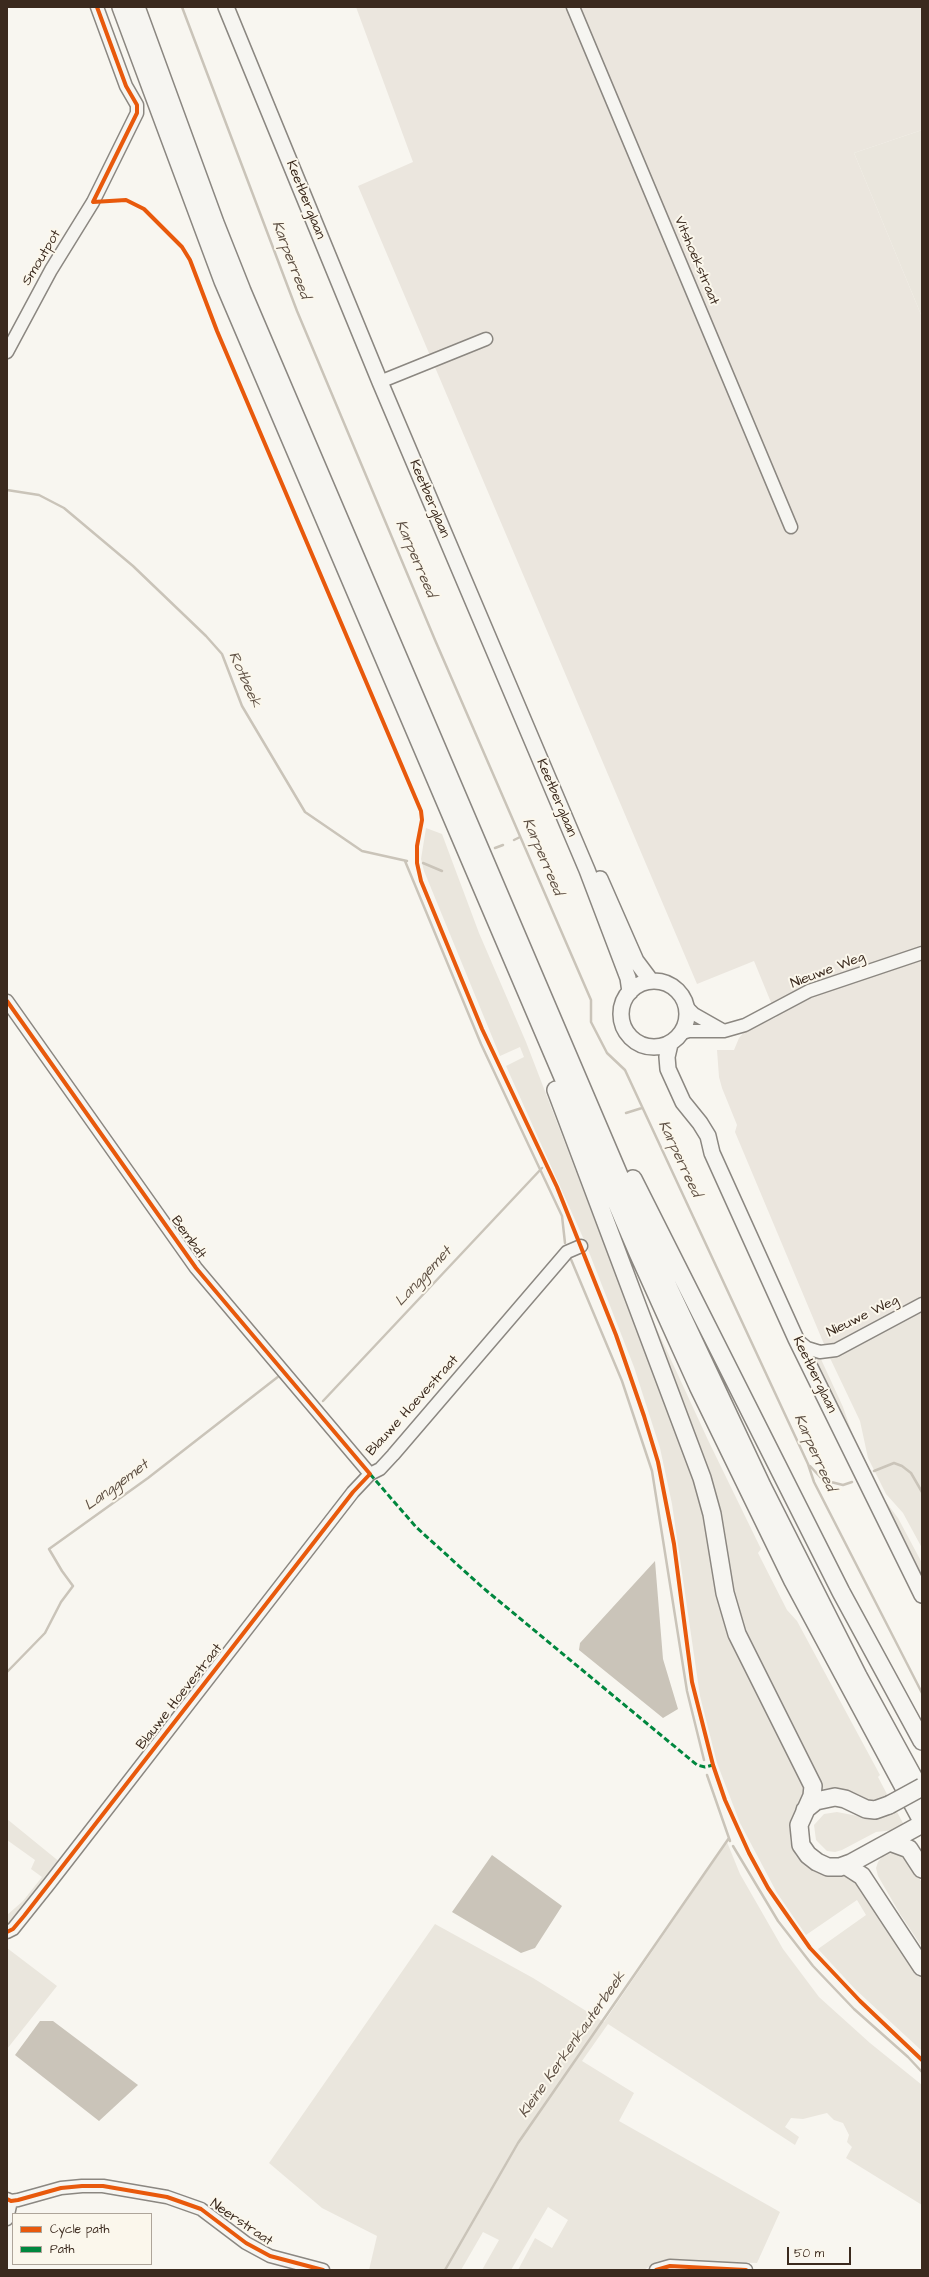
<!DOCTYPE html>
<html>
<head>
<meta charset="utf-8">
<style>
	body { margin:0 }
	#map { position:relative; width:929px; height:2277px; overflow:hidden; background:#f8f6f0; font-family:"Architects Daughter",sans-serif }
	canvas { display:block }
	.frame { position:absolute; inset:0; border:8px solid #3b2a1e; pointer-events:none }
	.legend { position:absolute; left:12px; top:2213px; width:140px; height:52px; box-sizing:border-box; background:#fbf7ec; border:1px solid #aea59a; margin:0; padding:5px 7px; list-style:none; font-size:12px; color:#3b2a1e }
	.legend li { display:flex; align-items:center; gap:8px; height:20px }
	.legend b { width:20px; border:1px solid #aea59a }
	.scale { position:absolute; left:787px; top:2247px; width:64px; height:18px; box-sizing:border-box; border:2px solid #3b2a1e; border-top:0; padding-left:5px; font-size:12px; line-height:14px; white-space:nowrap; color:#3b2a1e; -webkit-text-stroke:3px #fbf7ec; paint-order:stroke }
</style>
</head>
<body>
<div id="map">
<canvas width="929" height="2277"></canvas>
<div class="frame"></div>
<ul class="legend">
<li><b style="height:5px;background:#e8590c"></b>Cycle path</li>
<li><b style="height:5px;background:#00873e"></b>Path</li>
</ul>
<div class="scale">50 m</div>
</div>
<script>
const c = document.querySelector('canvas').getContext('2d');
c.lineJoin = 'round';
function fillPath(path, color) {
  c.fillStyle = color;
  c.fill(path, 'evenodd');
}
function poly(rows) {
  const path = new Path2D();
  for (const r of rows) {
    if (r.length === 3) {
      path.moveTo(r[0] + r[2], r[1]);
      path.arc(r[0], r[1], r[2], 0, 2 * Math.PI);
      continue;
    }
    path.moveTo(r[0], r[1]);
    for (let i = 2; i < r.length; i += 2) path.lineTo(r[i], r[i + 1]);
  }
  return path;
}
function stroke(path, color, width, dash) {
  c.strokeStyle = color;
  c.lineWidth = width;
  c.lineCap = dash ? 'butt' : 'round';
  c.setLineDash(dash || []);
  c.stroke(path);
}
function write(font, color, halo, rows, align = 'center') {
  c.font = font + ' "Architects Daughter",sans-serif';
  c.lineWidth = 4;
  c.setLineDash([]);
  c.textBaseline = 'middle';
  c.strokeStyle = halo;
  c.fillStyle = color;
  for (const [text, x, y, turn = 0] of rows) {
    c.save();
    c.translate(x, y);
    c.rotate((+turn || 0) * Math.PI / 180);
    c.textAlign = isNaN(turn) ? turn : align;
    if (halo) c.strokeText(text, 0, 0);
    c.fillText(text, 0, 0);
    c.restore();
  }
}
const built = poly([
	[356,7,922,7,922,130,854,153,922,317,922,1309,829,1356,735,1132,737,1125,722,1088,719,1077,717,1050,734,1050,739,1038,744,1032,777,1017,754,961,697,984,358,186,413,162]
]);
const green = poly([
	[922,130,922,317,854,153],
	[426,828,442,834,479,933,526,1042,627,1304,689,1460,704,1511,728,1631,741,1662,805,1785,804,1794,791,1819,790,1841,796,1856,804,1864,816,1872,830,1876,853,1877,922,1974,922,2051,855,1989,818,1949,866,1915,857,1900,806,1935,777,1893,740,1823,717,1763,700,1696,672,1504,660,1448,634,1367,585,1242,506,1066,524,1057,520,1047,500,1056,424,871,421,859],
	[625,1260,708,1440,761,1549,758,1553,787,1610,797,1621,880,1775,878,1777,888,1796,879,1802,870,1802,850,1791,833,1788,822,1789,751,1655],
	[922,1309,922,1548,903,1513,886,1494,868,1458,860,1421,829,1356],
	[820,1357,843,1407,857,1447,883,1498,898,1518,922,1563,922,1580,814,1362],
	[896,1810,904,1825,903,1829,876,1832,842,1850,835,1852,827,1851,816,1840,814,1825,824,1814,837,1812,868,1818],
	[7,1819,61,1863,7,1929,7,1915,23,1901,42,1877,31,1869,35,1860,7,1840],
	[727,1842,740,1874,783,1949,819,1997,870,2043,922,2085,922,2205,846,2158,852,2147,847,2142,849,2135,843,2123,834,2120,827,2113,803,2119,791,2118,785,2127,799,2137,795,2145,608,2024,582,2061,634,2093,619,2121,780,2212,757,2263,664,2260,656,2262,644,2270,518,2270,535,2238,552,2248,568,2220,548,2207,511,2270,482,2270,499,2240,483,2232,461,2270,369,2270,377,2236,322,2208,269,2163,435,1924,533,1978,604,2022],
	[891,1851,897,1851,907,1858,922,1883,922,1947,900,1914,878,1876,876,1868,878,1862,885,1853],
	[7,1948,57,1986,7,2049]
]);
const water = poly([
	[655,1561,663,1659,678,1709,663,1718,579,1650,580,1643],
	[492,1855,562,1906,535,1948,521,1953,452,1912],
	[40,2021,53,2021,138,2085,99,2121,15,2055]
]);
const stream = poly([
	[182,7,297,311,435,640,591,1000,591,1022,607,1053,625,1070,808,1464,814,1482,922,1693],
	[7,490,39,495,64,508,133,566,206,636,222,654,242,706,305,812,362,851,407,861],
	[514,840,520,837],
	[495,848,503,845],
	[405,861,481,1044,562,1216,565,1243],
	[423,863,442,871],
	[626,1113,642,1108],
	[570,1257,622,1381,652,1471,687,1691,704,1760],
	[323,1401,542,1168],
	[810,1466,823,1480,843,1485,852,1482],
	[874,1471,894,1463,902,1466,911,1473,922,1492],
	[7,1672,45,1633,61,1602,73,1586,62,1571,49,1549,148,1478,279,1376,292,1390],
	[707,1775,730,1841],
	[733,1846,778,1921,813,1966,854,2009,908,2057,922,2072],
	[445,2270,518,2143,729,1838]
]);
const minor = poly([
	[573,7,791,527],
	[7,352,51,270,93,202,137,113,137,105,126,86,97,7],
	[387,379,486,339],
	[7,1001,196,1268,370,1474],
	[687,1007,694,1014,724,1031],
	[682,1033,689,1031,724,1031,745,1025,809,991,922,953],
	[796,1339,807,1348,820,1352,836,1350,922,1304],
	[7,1932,13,1929,49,1884,353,1492,370,1474,380,1469,393,1455,567,1252,581,1246],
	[7,2199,11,2201,18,2200,61,2188,82,2186,103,2186,167,2197,201,2209,246,2243,270,2256,323,2270],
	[7,2219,11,2201],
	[656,2270,670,2266,746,2270]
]);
const major = poly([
	[226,7,380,382,587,870,628,978,630,992],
	[600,879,636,961,651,981],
	[654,1014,33],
	[670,1044,667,1057,668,1069,683,1102,700,1123,708,1136,712,1153,796,1339,922,1595]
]);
const highway = poly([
	[121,7,223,281,638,1253,698,1386,793,1581,922,1821],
	[136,7,215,223,242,291,650,1248,762,1486,858,1676,922,1793],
	[556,1090,702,1478,712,1514,725,1593,737,1634,813,1786,812,1796,799,1825,801,1845,808,1855,817,1862,828,1867,840,1867,851,1863,922,1824],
	[633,1179,841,1592,922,1741],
	[805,1810,816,1801,835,1797,845,1799,866,1809,875,1810,889,1805],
	[890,1842,909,1849,922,1869],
	[845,1865,862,1876,922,1967]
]);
const highwayBridge = poly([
	[889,1805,922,1787]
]);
const quiet = poly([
	[370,1474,416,1527,482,1587,697,1765,705,1767,713,1765]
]);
const cycleway = poly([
	[97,7,126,86,137,105,137,113,93,202,126,200,144,209,182,247,190,260,217,331,421,811,422,820,417,846,417,863,421,881,482,1029,557,1187,616,1335,644,1416,658,1462,674,1544,692,1682,713,1765,725,1800,749,1853,768,1888,810,1948,860,2001,922,2060],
	[7,1001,196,1268,370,1474,353,1492,24,1916,13,1929,7,1932],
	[7,2199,11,2201,18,2200,61,2188,82,2186,103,2186,167,2197,201,2209,246,2243,270,2256,323,2270],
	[656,2270,670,2266,746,2270]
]);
const streetNames = [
	["Keetberglaan",305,200,68],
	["Smoutpot",42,258,-59],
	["Vitshoekstraat",696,261,67],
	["Keetberglaan",429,499,67],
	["Keetberglaan",556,798,67],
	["Nieuwe Weg",828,971,-21],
	["Bembdt",188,1238,54],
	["Nieuwe Weg",863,1317,-26],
	["Keetberglaan",814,1375,64],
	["Blauwe Hoevestraat",413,1406,-48],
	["Blauwe Hoevestraat",180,1697,-52],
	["Neerstraat",241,2223,34]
];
const waterNames = [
	["Karperreed",290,260,69],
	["Karperreed",415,559,67],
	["Rotbeek",244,680,66],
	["Karperreed",542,857,67],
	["Karperreed",679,1159,65],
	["Langgemet",424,1277,-47],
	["Karperreed",814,1453,66],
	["Langgemet",117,1486,-36],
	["Kleine Kerkenkauterbeek",573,2045,-55]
];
fillPath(built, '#ebe6de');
fillPath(green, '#eae6dd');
fillPath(water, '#cac4b9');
stroke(stream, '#cac4b9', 2.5);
stroke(minor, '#8b8781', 15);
stroke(major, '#8b8781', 18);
stroke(highway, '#8b8781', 20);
stroke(minor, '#f6f5f1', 12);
stroke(major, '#f6f5f1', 15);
stroke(highway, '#f6f5f1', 17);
stroke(highwayBridge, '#8b8781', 20, []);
stroke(highwayBridge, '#f6f5f1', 17);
stroke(quiet, '#00873e', 3, [6, 3]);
stroke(cycleway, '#e8590c', 4);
write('14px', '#3b2a1e', '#fbf7ec', streetNames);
write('italic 15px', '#605246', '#fbf7ec', waterNames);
</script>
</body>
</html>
